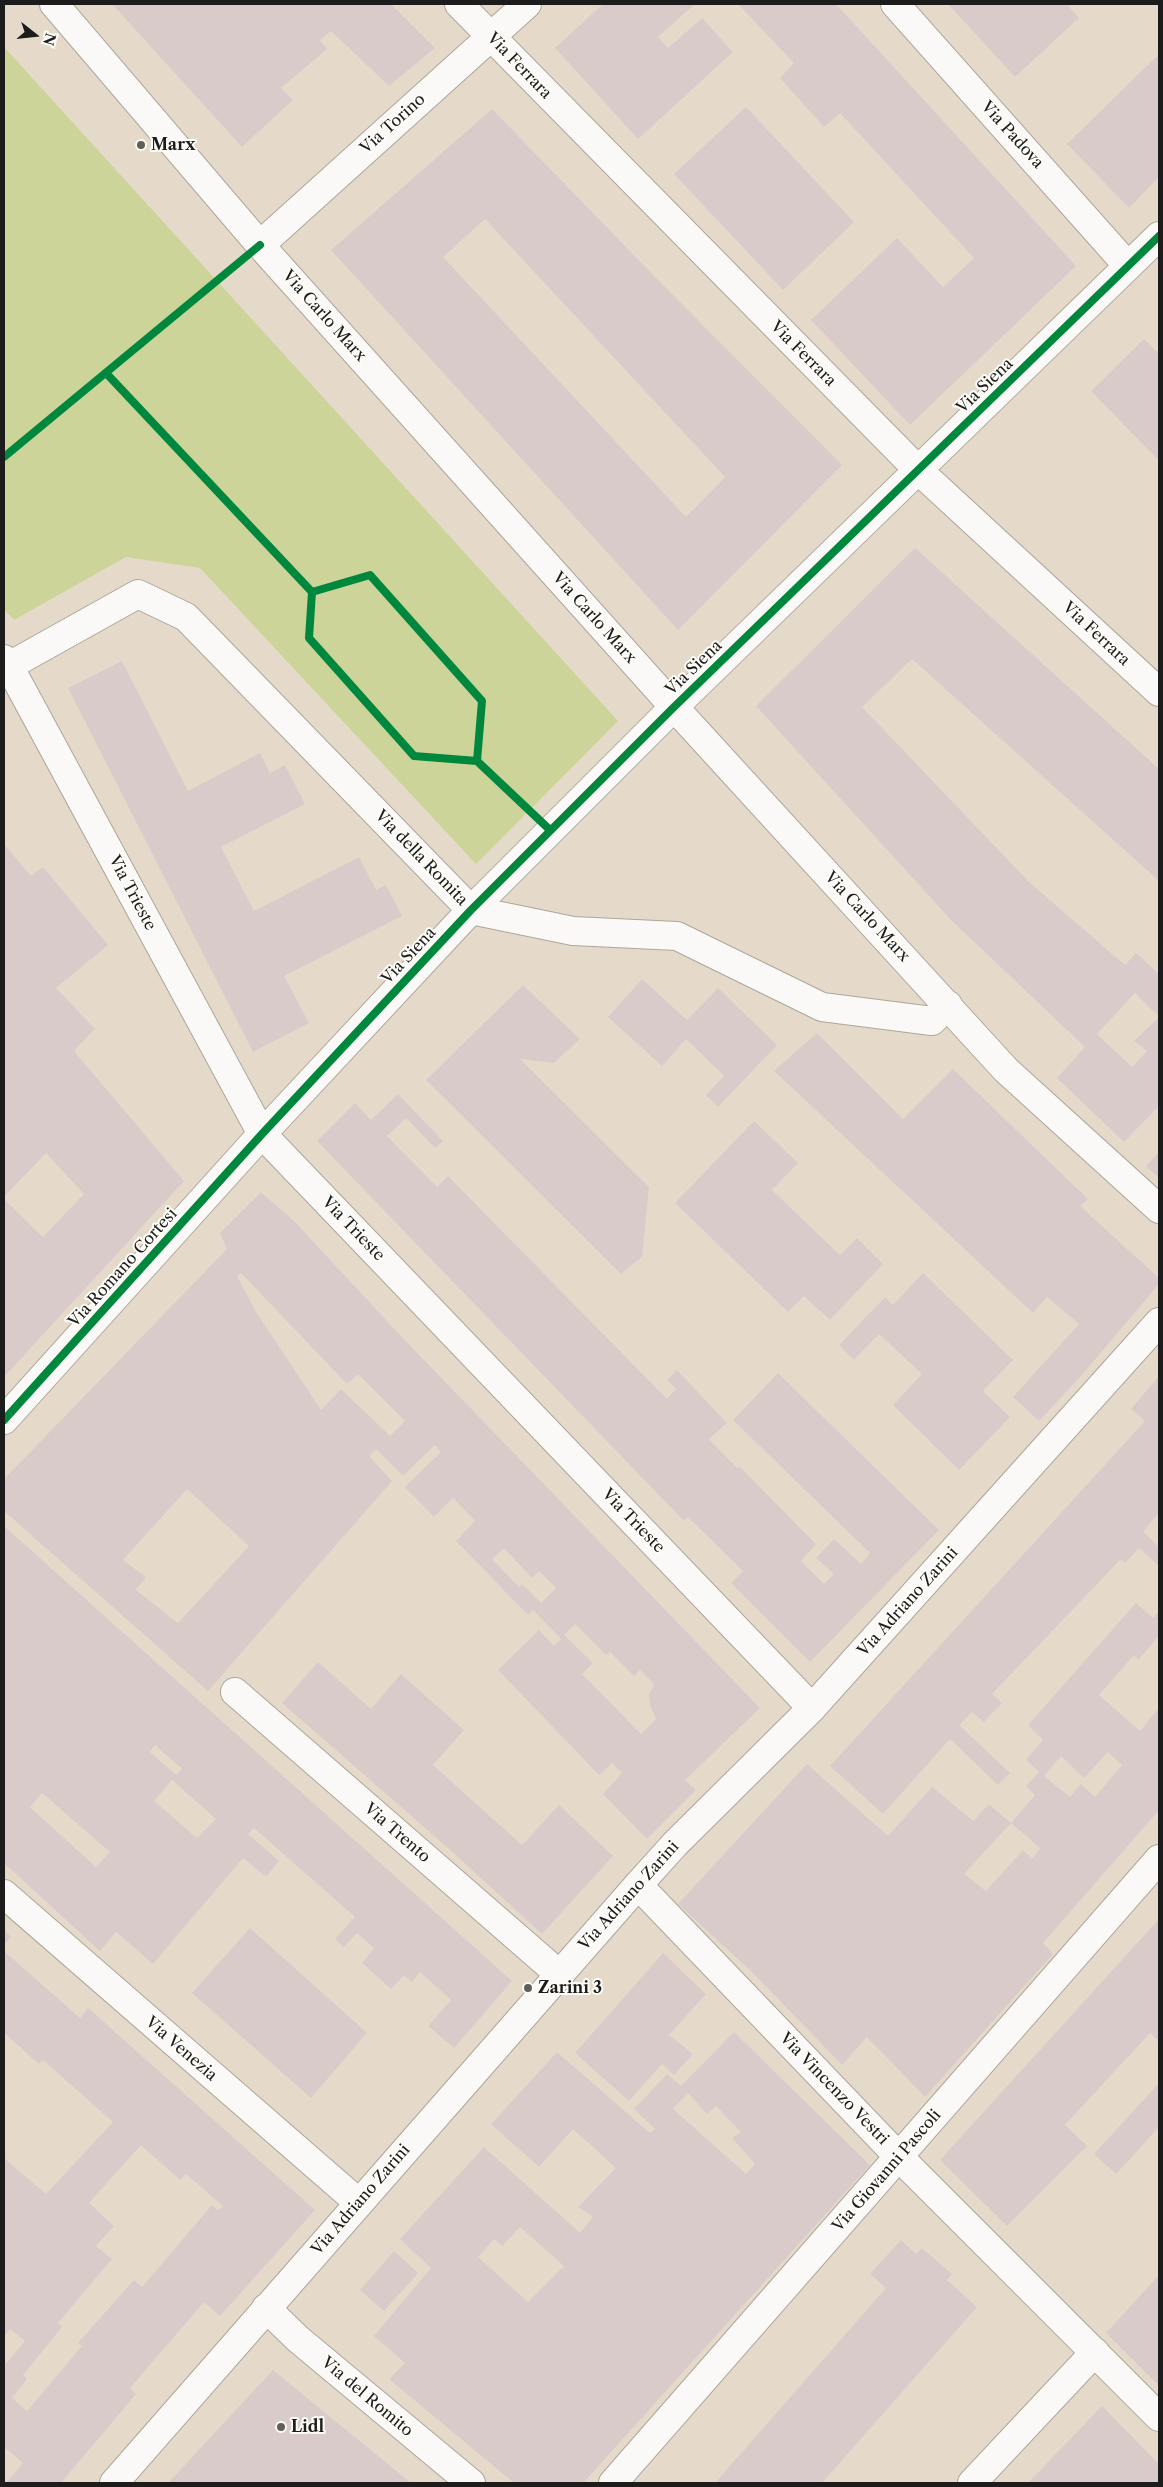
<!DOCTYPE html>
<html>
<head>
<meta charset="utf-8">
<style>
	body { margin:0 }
	#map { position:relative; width:1163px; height:2487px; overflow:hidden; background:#e5dac9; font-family:"Libre Caslon Text",serif }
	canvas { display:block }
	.frame { position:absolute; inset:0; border:5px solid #1c1c1c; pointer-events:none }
	.north { position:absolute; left:10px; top:10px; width:50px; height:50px; -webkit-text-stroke:4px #fdfcf7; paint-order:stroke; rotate:106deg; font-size:14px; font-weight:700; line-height:20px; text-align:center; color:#1c1c1c }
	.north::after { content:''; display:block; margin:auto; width:18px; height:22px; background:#1c1c1c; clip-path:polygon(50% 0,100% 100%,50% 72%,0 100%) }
</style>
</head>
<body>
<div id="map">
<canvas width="1163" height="2487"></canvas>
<div class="frame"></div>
<div class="north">N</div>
</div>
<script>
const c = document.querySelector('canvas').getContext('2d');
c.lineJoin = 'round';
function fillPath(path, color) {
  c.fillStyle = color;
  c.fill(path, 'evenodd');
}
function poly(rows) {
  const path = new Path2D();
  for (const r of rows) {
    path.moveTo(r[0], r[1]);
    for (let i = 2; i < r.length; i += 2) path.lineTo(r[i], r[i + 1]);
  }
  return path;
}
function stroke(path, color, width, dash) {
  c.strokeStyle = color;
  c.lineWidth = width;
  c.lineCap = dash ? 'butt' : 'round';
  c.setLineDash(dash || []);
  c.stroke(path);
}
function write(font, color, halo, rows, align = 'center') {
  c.font = font + ' "Libre Caslon Text",serif';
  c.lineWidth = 4;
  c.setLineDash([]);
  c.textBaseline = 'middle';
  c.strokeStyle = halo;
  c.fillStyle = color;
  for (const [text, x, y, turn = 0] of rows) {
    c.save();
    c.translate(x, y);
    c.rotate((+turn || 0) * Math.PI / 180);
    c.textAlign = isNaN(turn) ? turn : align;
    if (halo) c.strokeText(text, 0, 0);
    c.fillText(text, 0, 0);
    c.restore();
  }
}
const green = poly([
	[4,47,618,721,476,864,200,568,126,557,14,620,4,609]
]);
const building = poly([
	[112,4,391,4,435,48,389,86,331,31,320,40,327,49,281,88,293,100,242,147],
	[603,4,695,4,658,37,668,48,702,18,733,52,638,139,555,48],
	[738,4,836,4,1076,266,910,425,811,320,897,238,943,287,974,258,840,113,824,127,780,78,794,63],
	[948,4,1067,4,1079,18,1015,77],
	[1159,54,1159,177,1129,208,1067,144],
	[746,107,854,222,783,290,674,174],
	[492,109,655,277,842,465,678,630,331,250],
	[485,219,725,477,686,517,443,257],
	[1144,339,1159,354,1159,461,1091,391],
	[915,548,1159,769,1159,881,912,659,862,707,1030,883,1125,965,1136,953,1159,974,1159,1106,1124,1142,1057,1078,1085,1047,952,921,756,706],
	[1135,993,1159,1017,1134,1041,1147,1051,1132,1067,1097,1034],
	[122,661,188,791,260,753,270,773,285,765,305,804,221,847,254,911,359,857,376,890,386,885,402,916,284,976,309,1023,253,1052,68,688],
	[4,844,31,876,43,867,108,945,56,988,95,1029,74,1051,184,1181,4,1377,4,1199,43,1237,84,1194,46,1153,4,1197],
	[642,979,687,1020,718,988,777,1045,718,1107,706,1095,724,1076,686,1039,662,1066,608,1017],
	[523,985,580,1039,554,1063,520,1059,649,1187,642,1257,621,1274,426,1080],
	[817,1033,903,1119,953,1069,1088,1199,1080,1206,1159,1278,1159,1284,1081,1376,1039,1421,1013,1397,1079,1324,1047,1297,1033,1313,774,1071],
	[398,1094,443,1141,435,1148,406,1118,387,1136,437,1187,448,1176,667,1399,676,1389,667,1380,677,1370,727,1423,709,1439,738,1469,739,1466,816,1544,801,1561,824,1584,834,1574,816,1558,834,1539,861,1564,870,1553,733,1420,778,1373,939,1530,810,1662,731,1583,743,1571,688,1517,684,1521,317,1141,355,1103,371,1120],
	[754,1121,798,1163,772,1190,840,1255,857,1238,883,1264,830,1320,804,1296,788,1312,675,1203],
	[1159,1152,1159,1178,1146,1166],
	[261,1192,294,1221,399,1334,760,1708,685,1780,696,1790,647,1839,603,1794,622,1773,612,1763,599,1775,498,1670,539,1630,554,1646,561,1639,533,1610,528,1615,456,1541,475,1521,453,1498,434,1517,405,1487,441,1452,435,1445,403,1476,376,1449,369,1456,392,1481,208,1691,4,1511,4,1479,227,1249,220,1233],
	[241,1273,347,1384,358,1374,405,1421,390,1436,341,1389,321,1410,256,1312,237,1276],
	[187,1489,249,1546,178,1623,136,1590,146,1577,123,1560],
	[504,1548,532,1578,539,1571,556,1588,541,1603,522,1584,519,1587,492,1559],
	[575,1624,606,1655,610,1652,634,1676,640,1670,654,1684,649,1694,650,1705,656,1719,641,1734,582,1674,593,1663,564,1635],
	[923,1273,1013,1360,983,1391,1010,1417,959,1470,893,1405,922,1374,879,1334,854,1360,839,1345,885,1297,893,1305],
	[1159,1376,1159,1517,1157,1515,1143,1532,1159,1547,1159,1566,1139,1548,1125,1563,1121,1559,992,1694,1002,1703,984,1722,972,1712,959,1725,1010,1773,998,1785,950,1739,883,1814,830,1766,1145,1421,1131,1409],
	[4,1526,512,1981,454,2048,428,2026,451,2000,420,1972,412,1982,404,1975,391,1989,362,1963,374,1948,357,1933,344,1947,335,1939,355,1917,254,1828,248,1834,279,1861,266,1877,243,1858,153,1964,116,1932,100,1951,4,1863],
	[155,1745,182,1769,176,1775,150,1752],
	[172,1780,216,1819,197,1838,154,1801],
	[42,1793,110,1852,96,1867,30,1807],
	[1136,1603,1153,1618,1159,1611,1159,1636,1138,1660,1134,1655,1099,1695,1140,1731,1159,1708,1159,1810,1043,1943,1053,1954,925,2097,867,2037,842,2065,751,1971,678,1904,807,1764,888,1836,932,1787,973,1821,989,1804,1011,1823,964,1874,986,1891,1023,1850,1032,1859,1040,1848,1011,1823,1035,1795,1026,1786,1039,1772,1026,1760,1043,1740,1028,1725],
	[1108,1752,1122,1765,1095,1797,1081,1784,1070,1797,1044,1776,1061,1756,1084,1778],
	[318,1662,371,1709,401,1674,464,1730,433,1765,522,1845,559,1805,613,1856,542,1934,448,1848,282,1703],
	[1159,1919,1159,2042,1150,2033,1065,2125,1087,2146,1007,2226,940,2160],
	[250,1928,367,2033,311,2098,192,1993],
	[4,1930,11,1937,4,1945],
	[4,1951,80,2018,88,2008,315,2210,220,2316,204,2302,130,2388,136,2394,61,2483,6,2483,23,2463,4,2447,4,2366,25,2341,10,2329,4,2336,4,2158,46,2194,113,2122,43,2060,39,2064,4,2033],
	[141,2145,180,2180,186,2174,223,2206,218,2210,212,2205,142,2287,134,2280,78,2343,82,2346,27,2411,12,2398,27,2379,23,2375,62,2327,58,2323,112,2259,96,2246,114,2226,89,2203],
	[663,1953,706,1994,669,2035,693,2054,674,2075,662,2064,629,2101,575,2053],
	[734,2032,870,2165,583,2483,514,2483,389,2379,405,2363,374,2336,431,2268,400,2239,484,2147,580,2233,593,2217,578,2207,616,2168,573,2129,539,2167,491,2124,557,2052,650,2133,655,2129,634,2109,667,2074,681,2086],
	[688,2093,707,2114,716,2106,741,2132,732,2138,755,2164,746,2174,673,2109],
	[520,2227,564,2266,528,2302,478,2257,494,2239,502,2246],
	[1159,2083,1159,2127,1116,2174,1094,2154],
	[901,2240,916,2254,922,2248,952,2274,947,2280,977,2307,822,2483,715,2483,886,2288,870,2274],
	[394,2251,418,2273,384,2311,360,2290],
	[1159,2275,1159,2386,1106,2333],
	[273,2370,411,2483,168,2483],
	[1102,2406,1159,2464,1159,2483,1028,2483]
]);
const minor = poly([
	[459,4,918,470,1159,692],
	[895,4,1128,266],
	[260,245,527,4],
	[4,659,9,666,138,594,186,617,471,910,573,931,677,936,822,1007,932,1021,948,1005],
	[9,666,262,1134,812,1708],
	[4,1420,262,1134,471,910,674,707,1159,236],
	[235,1692,559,1974],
	[638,1885,899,2157,1159,2417],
	[4,1894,359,2203],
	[266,2308,298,2339,471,2483],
	[613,2483,1159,1859],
	[972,2483,1095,2352]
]);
const tertiary = poly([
	[54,4,260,245,674,707,1006,1070,1159,1209],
	[114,2483,638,1885,675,1844,812,1708,1159,1322]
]);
const cycleway = poly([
	[106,373,312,592,309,638,414,756,477,761,550,830],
	[4,457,260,245],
	[312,592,370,575,482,701,477,761],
	[4,1420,262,1134,471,910,674,707,1159,236]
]);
const markers = [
	[141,145,5,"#625e59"],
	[528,1988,5,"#625e59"],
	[281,2427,5,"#625e59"]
];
const streetNames = [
	["Via Ferrara",519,66,46],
	["Via Torino",393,124,-42],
	["Via Padova",1012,135,48],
	["Via Carlo Marx",324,316,48],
	["Via Ferrara",803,354,45],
	["Via Siena",985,386,-44],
	["Via Carlo Marx",594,618,48],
	["Via Ferrara",1096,634,43],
	["Via Siena",694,668,-44],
	["Via della Romita",421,858,46],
	["Via Trieste",132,893,62],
	["Via Carlo Marx",867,917,47],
	["Via Siena",409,956,-47],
	["Via Trieste",353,1229,46],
	["Via Romano Cortesi",123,1268,-48],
	["Via Trieste",633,1521,46],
	["Via Adriano Zarini",908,1602,-48],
	["Via Trento",397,1833,41],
	["Via Adriano Zarini",629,1896,-48],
	["Via Venezia",181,2049,41],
	["Via Vincenzo Vestri",834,2089,46],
	["Via Giovanni Pascoli",887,2171,-49],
	["Via Adriano Zarini",361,2200,-49],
	["Via del Romito",367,2397,40]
];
const poiNames = [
	["Marx",151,145],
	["Zarini 3",538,1988],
	["Lidl",291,2427]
];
fillPath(green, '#ccd49a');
fillPath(building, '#dacbcb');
stroke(minor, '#aca69b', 30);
stroke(tertiary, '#aca69b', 30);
stroke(minor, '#fbf9f7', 28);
stroke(tertiary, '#fbf9f7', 28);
stroke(cycleway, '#00873e', 8);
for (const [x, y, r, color] of markers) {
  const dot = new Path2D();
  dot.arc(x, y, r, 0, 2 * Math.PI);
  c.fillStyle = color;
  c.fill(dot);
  stroke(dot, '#fdfcf7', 2);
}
write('16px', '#1c1c1c', '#fdfcf7', streetNames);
write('bold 16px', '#1c1c1c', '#fdfcf7', poiNames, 'left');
</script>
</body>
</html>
